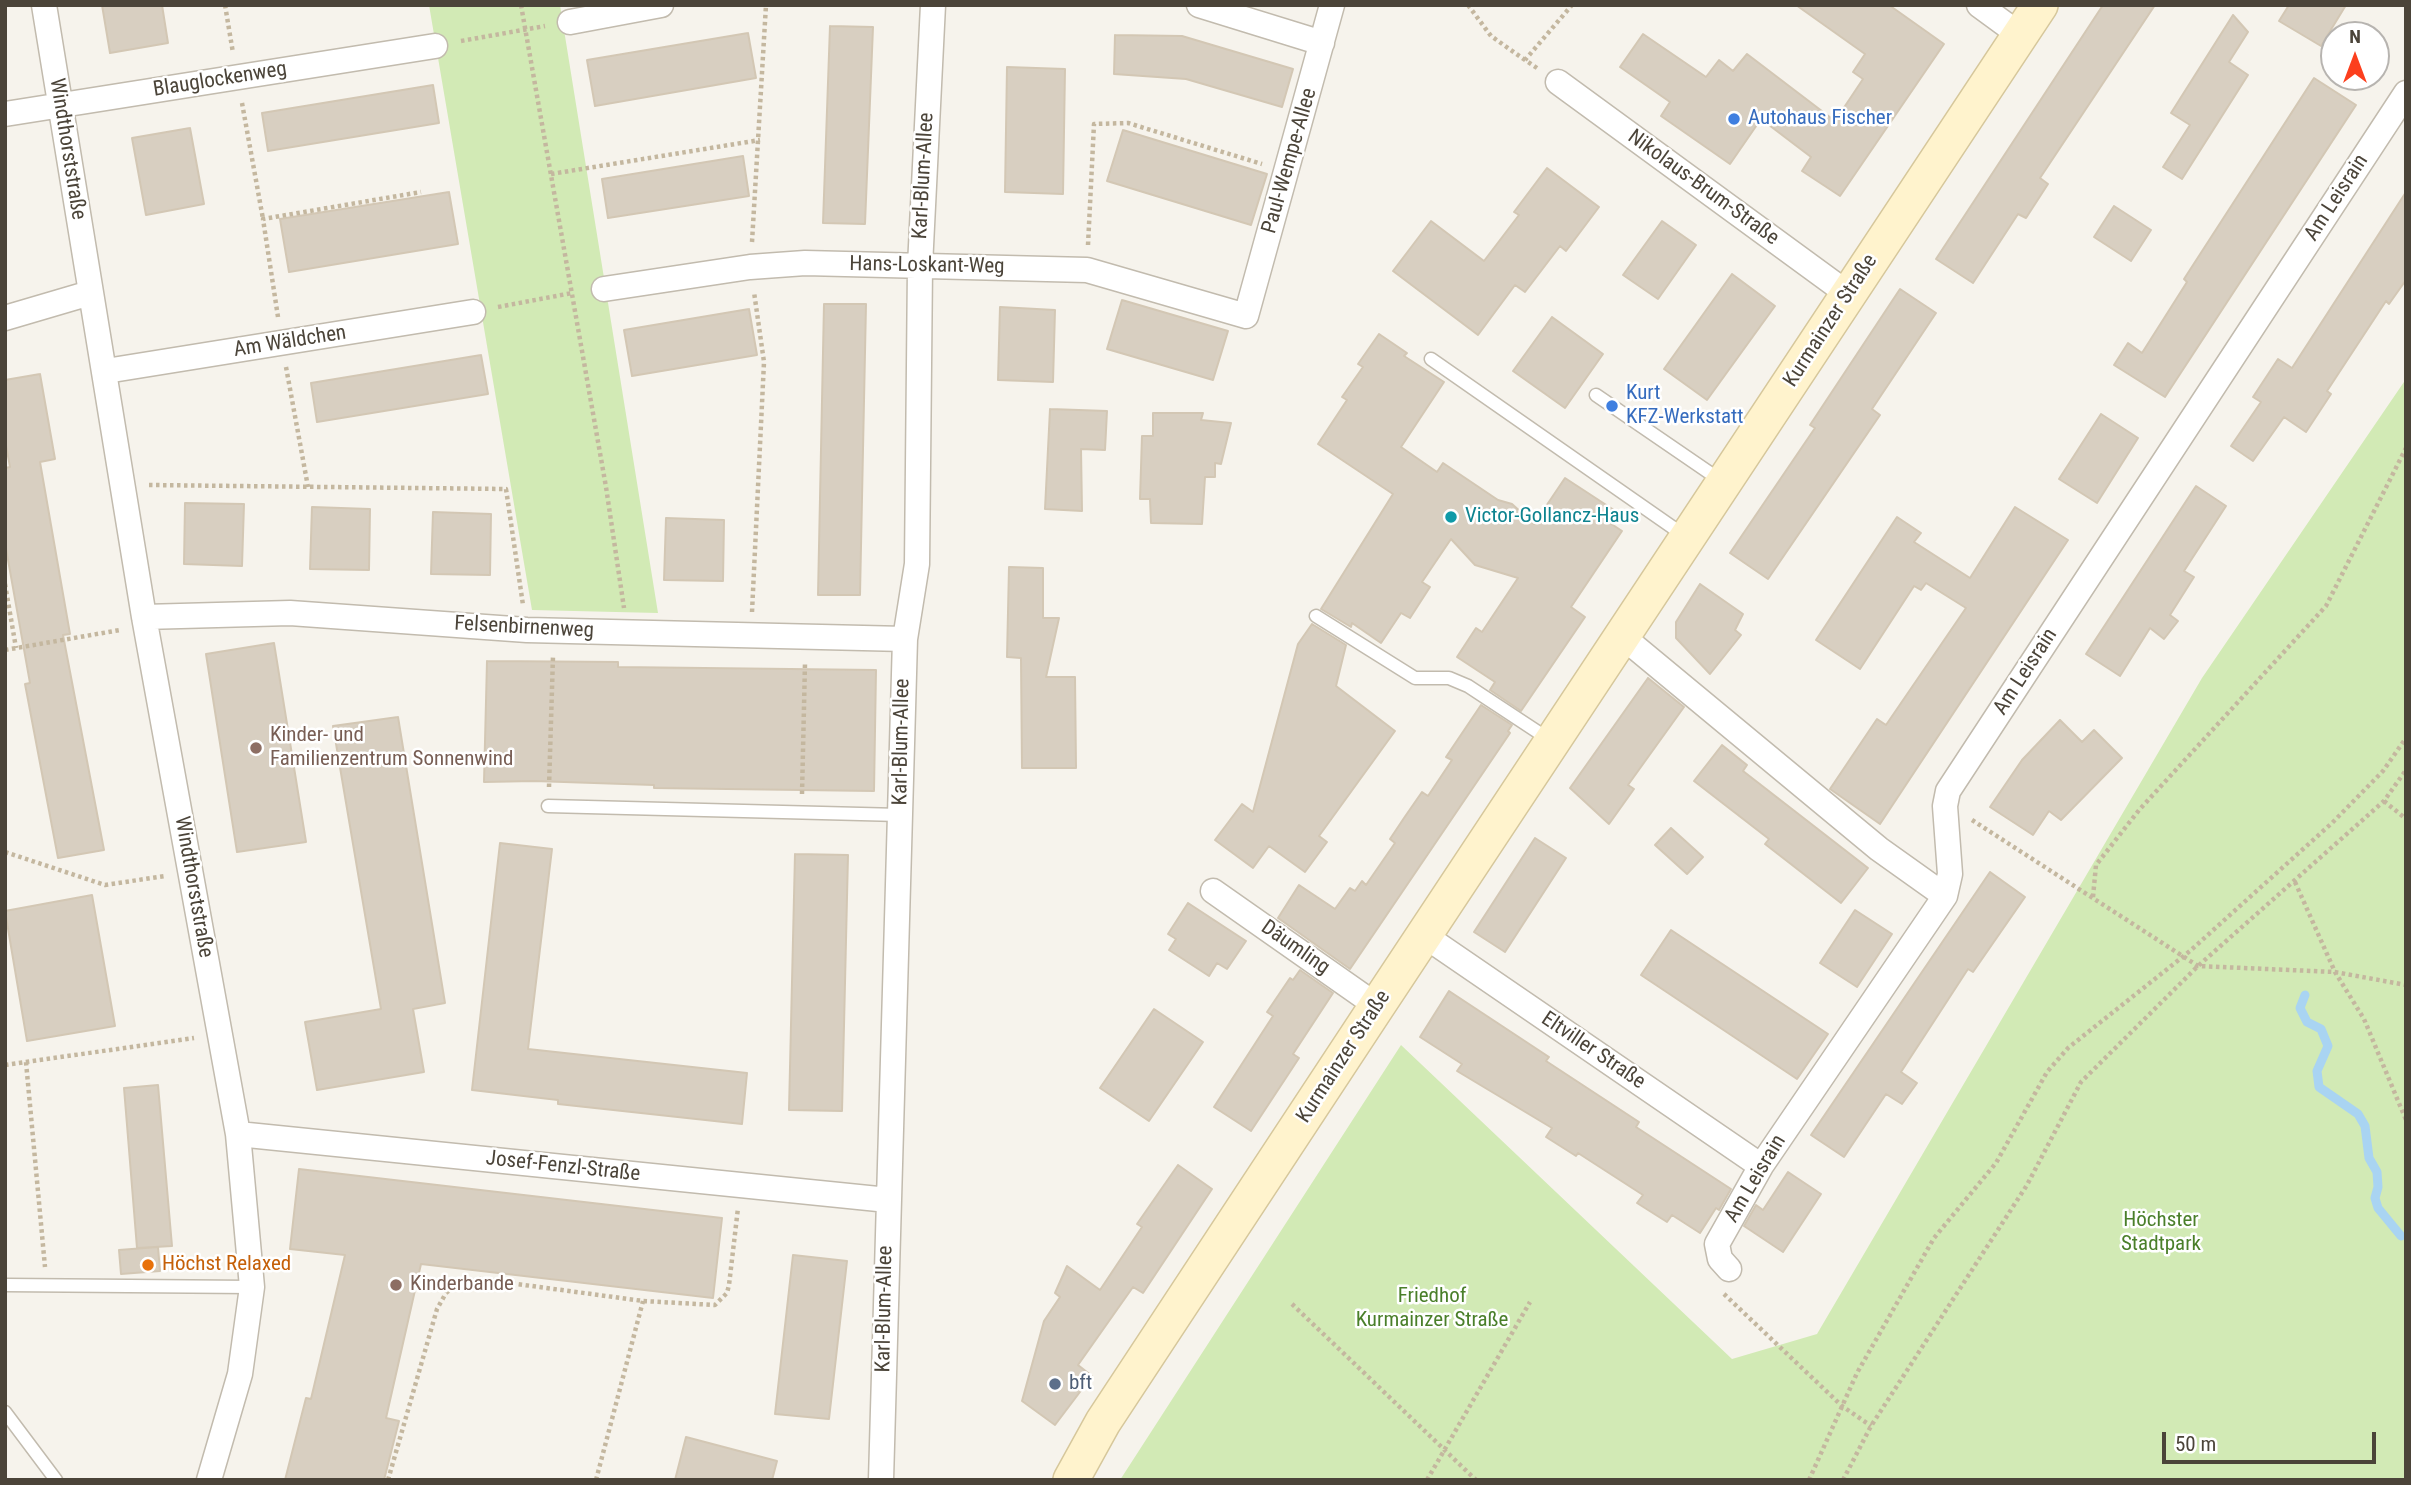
<!DOCTYPE html>
<html>
<head>
<meta charset="utf-8">
<style>
	body { margin:0 }
	#map { position:relative; width:2411px; height:1485px; overflow:hidden; background:#f6f3ec; font-family:"Roboto Condensed",sans-serif }
	canvas { display:block }
	.frame { position:absolute; inset:0; border:7px solid #4b4439; pointer-events:none }
	.north { position:absolute; left:2320px; top:21px; width:70px; height:70px; box-sizing:border-box; background:#fff; border:2px solid #b7b4b0; border-radius:50%; rotate:0deg; font-size:19px; font-weight:700; line-height:28px; text-align:center; color:#4b4439 }
	.north::after { content:''; display:block; margin:auto; width:24px; height:32px; background:#fc3f1d; clip-path:polygon(50% 0,100% 100%,50% 72%,0 100%) }
	.scale { position:absolute; left:2162px; top:1432px; width:214px; height:32px; box-sizing:border-box; border:4px solid #4b4439; border-top:0; padding-left:9px; font-size:21px; line-height:24px; white-space:nowrap; color:#4b4439; -webkit-text-stroke:5px #fff; paint-order:stroke }
</style>
</head>
<body>
<div id="map">
<canvas width="2411" height="1485"></canvas>
<div class="frame"></div>
<div class="north">N</div>
<div class="scale">50 m</div>
</div>
<script>
const c = document.querySelector('canvas').getContext('2d');
c.lineJoin = 'round';
function fillPath(path, color) {
  c.fillStyle = color;
  c.fill(path, 'evenodd');
}
function poly(rows) {
  const path = new Path2D();
  for (const r of rows) {
    path.moveTo(r[0], r[1]);
    for (let i = 2; i < r.length; i += 2) path.lineTo(r[i], r[i + 1]);
  }
  return path;
}
function stroke(path, color, width, dash) {
  c.strokeStyle = color;
  c.lineWidth = width;
  c.lineCap = dash ? 'butt' : 'round';
  c.setLineDash(dash || []);
  c.stroke(path);
}
function write(font, color, halo, rows, align = 'center') {
  c.font = font + ' "Roboto Condensed",sans-serif';
  c.lineWidth = 5;
  c.setLineDash([]);
  c.textBaseline = 'middle';
  c.strokeStyle = halo;
  c.fillStyle = color;
  for (const [text, x, y, turn = 0] of rows) {
    c.save();
    c.translate(x, y);
    c.rotate((+turn || 0) * Math.PI / 180);
    c.textAlign = isNaN(turn) ? turn : align;
    if (halo) c.strokeText(text, 0, 0);
    c.fillText(text, 0, 0);
    c.restore();
  }
}
const green = poly([
	[429,5,560,5,658,613,532,610],
	[2406,379,2406,1480,1120,1480,1401,1045,1732,1359,1817,1334,2202,678]
]);
const stream = poly([
	[2305,995,2300,1008,2307,1022,2321,1029,2328,1046,2317,1071,2319,1087,2358,1114,2365,1126,2369,1158,2377,1172,2378,1187,2375,1198,2378,1208,2401,1236]
]);
const building = poly([
	[102,5,162,5,168,43,110,53,102,5],
	[1796,5,1889,5,1944,44,1840,196,1802,171,1811,157,1761,119,1730,164,1661,116,1670,102,1620,67,1643,34,1706,77,1719,60,1733,71,1747,54,1835,121,1863,79,1853,72,1865,54,1796,5],
	[2103,5,2155,5,2040,178,2048,184,2026,218,2018,214,1973,283,1936,259,2103,5],
	[2289,5,2346,5,2321,46,2279,21,2289,5],
	[2233,15,2248,32,2229,62,2248,75,2182,179,2163,167,2190,125,2171,113,2233,15],
	[830,26,873,27,865,224,823,223,830,26],
	[748,33,756,78,595,106,587,60,748,33],
	[1115,35,1182,36,1293,69,1282,107,1186,79,1114,74,1115,35],
	[1007,67,1065,69,1063,194,1005,192,1007,67],
	[2314,78,2356,105,2165,397,2114,365,2128,343,2142,353,2187,282,2184,279,2314,78],
	[433,85,439,123,268,151,262,113,433,85],
	[190,128,204,204,146,215,132,138,190,128],
	[1123,130,1267,174,1251,225,1107,181,1123,130],
	[743,156,749,196,608,218,602,179,743,156],
	[1547,168,1599,207,1566,251,1560,246,1525,292,1515,285,1478,335,1393,271,1431,221,1484,261,1519,215,1514,212,1547,168],
	[449,192,458,244,289,272,280,219,449,192],
	[2406,192,2406,280,2389,304,2386,301,2327,391,2331,394,2306,432,2284,417,2253,461,2231,446,2261,402,2253,397,2278,359,2292,368,2406,192],
	[2114,206,2151,230,2131,261,2094,237,2114,206],
	[1662,221,1696,245,1658,299,1623,275,1662,221],
	[1732,274,1775,306,1707,400,1664,369,1732,274],
	[1900,289,1936,313,1872,409,1880,415,1768,579,1730,553,1815,428,1810,425,1900,289],
	[1122,300,1228,331,1213,380,1107,349,1122,300],
	[824,304,866,304,860,595,818,595,824,304],
	[1000,307,1055,310,1053,382,998,380,1000,307],
	[749,309,757,355,632,376,624,330,749,309],
	[1552,317,1603,354,1565,408,1513,371,1552,317],
	[1379,334,1407,353,1404,356,1444,382,1401,447,1437,472,1443,463,1498,500,1512,504,1534,524,1565,478,1617,512,1610,523,1622,531,1571,607,1585,617,1521,711,1490,690,1495,682,1457,657,1476,628,1482,632,1518,578,1475,565,1451,539,1422,582,1430,587,1410,618,1401,613,1381,643,1352,623,1351,627,1321,609,1393,494,1318,444,1347,400,1342,397,1363,367,1358,364,1379,334],
	[481,355,488,394,317,422,311,383,481,355],
	[40,374,55,459,40,462,70,634,63,635,104,850,58,858,25,684,30,683,5,543,5,468,10,467,5,440,5,380,40,374],
	[1050,409,1107,411,1105,450,1081,449,1082,511,1045,509,1050,409],
	[1153,413,1203,413,1201,420,1231,423,1221,464,1215,463,1215,477,1205,477,1202,524,1151,523,1150,499,1140,499,1142,436,1153,436,1153,413],
	[2101,414,2138,438,2097,503,2059,479,2101,414],
	[2196,486,2226,506,2184,571,2194,577,2170,615,2178,621,2164,639,2150,628,2120,676,2086,654,2196,486],
	[185,503,244,504,242,566,184,564,185,503],
	[312,507,370,509,369,570,310,569,312,507],
	[2015,507,2068,540,1880,824,1830,789,1877,719,1886,725,1966,608,1926,583,1921,590,1914,586,1860,669,1816,640,1897,517,1921,533,1914,542,1970,578,2015,507],
	[433,512,491,514,490,575,431,574,433,512],
	[666,518,724,520,723,581,664,580,666,518],
	[1009,567,1043,568,1043,618,1059,618,1046,677,1075,677,1076,768,1022,768,1021,658,1007,657,1009,567],
	[1700,584,1743,614,1735,630,1741,635,1710,674,1676,638,1676,622,1700,584],
	[1312,624,1346,645,1336,686,1395,731,1319,836,1327,842,1305,872,1269,846,1253,868,1215,840,1242,804,1253,812,1298,644,1312,624],
	[274,643,306,842,237,852,206,654,274,643],
	[487,661,618,662,618,667,876,670,874,791,654,788,654,785,534,781,484,782,487,661],
	[1648,678,1684,707,1628,785,1634,789,1609,824,1570,788,1648,678],
	[1481,705,1512,725,1508,731,1510,733,1350,969,1278,918,1299,885,1335,909,1350,888,1355,891,1362,881,1366,885,1395,843,1390,839,1404,818,1422,792,1428,796,1452,760,1446,757,1481,705],
	[398,717,445,1003,413,1009,424,1072,317,1090,305,1022,381,1009,333,726,398,717],
	[2060,720,2082,742,2094,730,2122,758,2061,820,2049,811,2033,835,1990,807,2022,760,2060,720],
	[1722,745,1747,765,1743,771,1868,868,1841,903,1765,844,1769,839,1694,781,1722,745],
	[1671,828,1703,857,1687,874,1655,845,1671,828],
	[1535,838,1566,858,1505,952,1474,932,1535,838],
	[500,843,552,849,528,1049,747,1073,742,1124,558,1104,558,1100,472,1090,500,843],
	[795,854,848,855,842,1111,789,1110,795,854],
	[1990,872,2025,897,1973,972,1968,969,1901,1072,1917,1083,1902,1104,1886,1094,1844,1157,1811,1135,1990,872],
	[92,895,115,1026,27,1041,5,911,92,895],
	[1188,903,1246,941,1227,969,1217,963,1209,976,1169,950,1176,939,1168,934,1188,903],
	[1855,910,1892,934,1857,987,1820,963,1855,910],
	[1671,930,1828,1034,1797,1079,1641,975,1671,930],
	[1300,970,1333,993,1293,1054,1299,1058,1251,1131,1214,1107,1273,1016,1267,1012,1290,978,1293,980,1300,970],
	[1449,991,1549,1057,1546,1061,1639,1122,1636,1127,1731,1189,1719,1210,1716,1208,1700,1233,1672,1215,1667,1222,1637,1203,1643,1195,1578,1153,1576,1156,1546,1137,1552,1128,1457,1071,1462,1064,1420,1037,1449,991],
	[1154,1009,1203,1042,1149,1121,1100,1088,1154,1009],
	[158,1085,172,1246,137,1248,124,1088,158,1085],
	[1178,1165,1212,1189,1143,1293,1133,1287,1078,1365,1092,1376,1055,1425,1022,1401,1044,1321,1060,1297,1055,1293,1067,1266,1100,1290,1142,1227,1137,1224,1178,1165],
	[299,1169,722,1218,713,1298,421,1264,386,1418,399,1421,384,1480,285,1480,306,1398,311,1399,345,1255,290,1249,299,1169],
	[1788,1172,1821,1194,1783,1252,1744,1226,1756,1205,1763,1210,1788,1172],
	[158,1247,160,1271,121,1274,119,1250,158,1247],
	[793,1255,847,1261,829,1419,775,1414,793,1255],
	[686,1437,777,1461,772,1480,675,1480,686,1437]
]);
const path = poly([
	[225,5,233,53],
	[521,5,606,487,624,608],
	[1468,5,1491,36,1525,60],
	[461,41,545,26],
	[1537,68,1525,60,1572,5],
	[242,103,263,219],
	[551,174,760,140],
	[752,242,766,5],
	[1088,245,1094,124,1128,123,1262,164],
	[498,307,572,293],
	[278,317,263,219,421,192],
	[286,367,308,487],
	[149,485,506,489,523,605],
	[5,584,16,648],
	[752,612,764,362,754,292],
	[5,650,120,630],
	[549,787,553,656],
	[802,794,805,663],
	[2384,801,2406,819],
	[1972,820,2198,966,2335,972,2406,985],
	[5,852,105,885,165,876],
	[2295,882,2335,972,2364,1019,2406,1120],
	[2093,897,2096,865,2140,809,2326,606,2406,448],
	[26,1062,45,1267],
	[5,1065,194,1038],
	[1724,1294,1842,1406,1871,1426],
	[1292,1304,1476,1480],
	[388,1480,437,1309,446,1293,459,1283,480,1279,643,1301,715,1305,727,1293,729,1285,738,1208],
	[596,1480,643,1301],
	[1427,1480,1530,1302],
	[1809,1480,1857,1373,1934,1238,1996,1163,2047,1072,2068,1048,2190,951,2332,823,2383,771,2406,738],
	[1843,1480,1871,1426,2027,1185,2081,1082,2198,966,2384,801,2406,770]
]);
const lane = poly([
	[1431,359,1685,536],
	[1596,395,1723,482],
	[1316,616,1415,678,1449,678,1468,686,1550,740],
	[548,806,900,815],
	[5,1285,252,1287],
	[5,1412,56,1480]
]);
const street = poly([
	[44,5,144,617,238,1134,252,1287,240,1374,209,1480],
	[1199,5,1322,43],
	[1979,5,2020,35],
	[570,22,661,5],
	[1558,82,1848,294],
	[5,114,435,46],
	[604,289,750,267,805,263,1087,270,1246,316,1332,5],
	[5,318,90,293],
	[106,371,473,312],
	[144,617,290,613,527,630,905,639],
	[1623,637,1879,849,1945,896],
	[1213,891,1377,1006],
	[1425,936,1761,1166],
	[238,1134,888,1200],
	[1729,1269,1720,1259,1717,1244,1761,1166,1945,896,1950,874,1945,806,1948,791,2406,93],
	[881,1480,905,639,917,564,920,266,933,5]
]);
const secondary = poly([
	[1071,1480,1103,1422,1377,1006,2040,5]
]);
const markers = [
	[1734,119,7,"#3f7fe0"],
	[1612,406,7,"#3f7fe0"],
	[1451,517,7,"#0f9aa8"],
	[256,748,7,"#8d6e63"],
	[148,1265,7,"#e8710a"],
	[396,1285,7,"#8d6e63"],
	[1055,1384,7,"#5c6f8a"]
];
const streetNames = [
	["Blauglockenweg",220,80,-9],
	["Windthorststraße",67,149,81],
	["Paul-Wempe-Allee",1290,161,-74],
	["Karl-Blum-Allee",924,176,-87],
	["Nikolaus-Brum-Straße",1703,188,36],
	["Am Leisrain",2337,198,-57],
	["Hans-Loskant-Weg",927,266,1],
	["Kurmainzer Straße",1831,321,-57],
	["Am Wäldchen",290,342,-9],
	["Felsenbirnenweg",524,628,3],
	["Am Leisrain",2026,672,-57],
	["Karl-Blum-Allee",902,742,-89],
	["Windthorststraße",193,887,80],
	["Däumling",1295,948,35],
	["Eltviller Straße",1593,1051,34],
	["Kurmainzer Straße",1344,1057,-57],
	["Josef-Fenzl-Straße",563,1167,6],
	["Am Leisrain",1756,1179,-59],
	["Karl-Blum-Allee",885,1309,-89]
];
const shopNames = [
	["Autohaus Fischer",1748,119],
	["Kurt",1626,394],
	["KFZ-Werkstatt",1626,418]
];
const cultureNames = [
	["Victor-Gollancz-Haus",1465,517]
];
const educationNames = [
	["Kinder- und",270,736],
	["Familienzentrum Sonnenwind",270,760],
	["Kinderbande",410,1285]
];
const parkNames = [
	["Höchster",2161,1221],
	["Stadtpark",2161,1245],
	["Friedhof",1432,1297],
	["Kurmainzer Straße",1432,1321]
];
const foodNames = [
	["Höchst Relaxed",162,1265]
];
const serviceNames = [
	["bft",1069,1384]
];
fillPath(green, '#d2eab5');
stroke(stream, '#a9d4f2', 9);
fillPath(building, '#d8cfc1');
stroke(building, '#d3c7b4', 2);
stroke(lane, '#c2bbae', 15);
stroke(street, '#c2bbae', 27);
stroke(secondary, '#d6c79b', 38);
stroke(path, '#c4b79f', 4.5, [3.5, 3.5]);
stroke(lane, '#fff', 12);
stroke(street, '#fff', 24);
stroke(secondary, '#fff3cd', 35);
for (const [x, y, r, color] of markers) {
  const dot = new Path2D();
  dot.arc(x, y, r, 0, 2 * Math.PI);
  c.fillStyle = color;
  c.fill(dot);
  stroke(dot, '#fff', 2.5);
}
write('21px', '#4b4439', '#fff', streetNames);
write('21px', '#366cbe', '#fff', shopNames, 'left');
write('21px', '#0d838f', '#fff', cultureNames, 'left');
write('21px', '#785e54', '#fff', educationNames, 'left');
write('21px', '#4a7f2a', '#fff', parkNames);
write('21px', '#c56008', '#fff', foodNames, 'left');
write('21px', '#4e5e75', '#fff', serviceNames, 'left');
</script>
</body>
</html>
